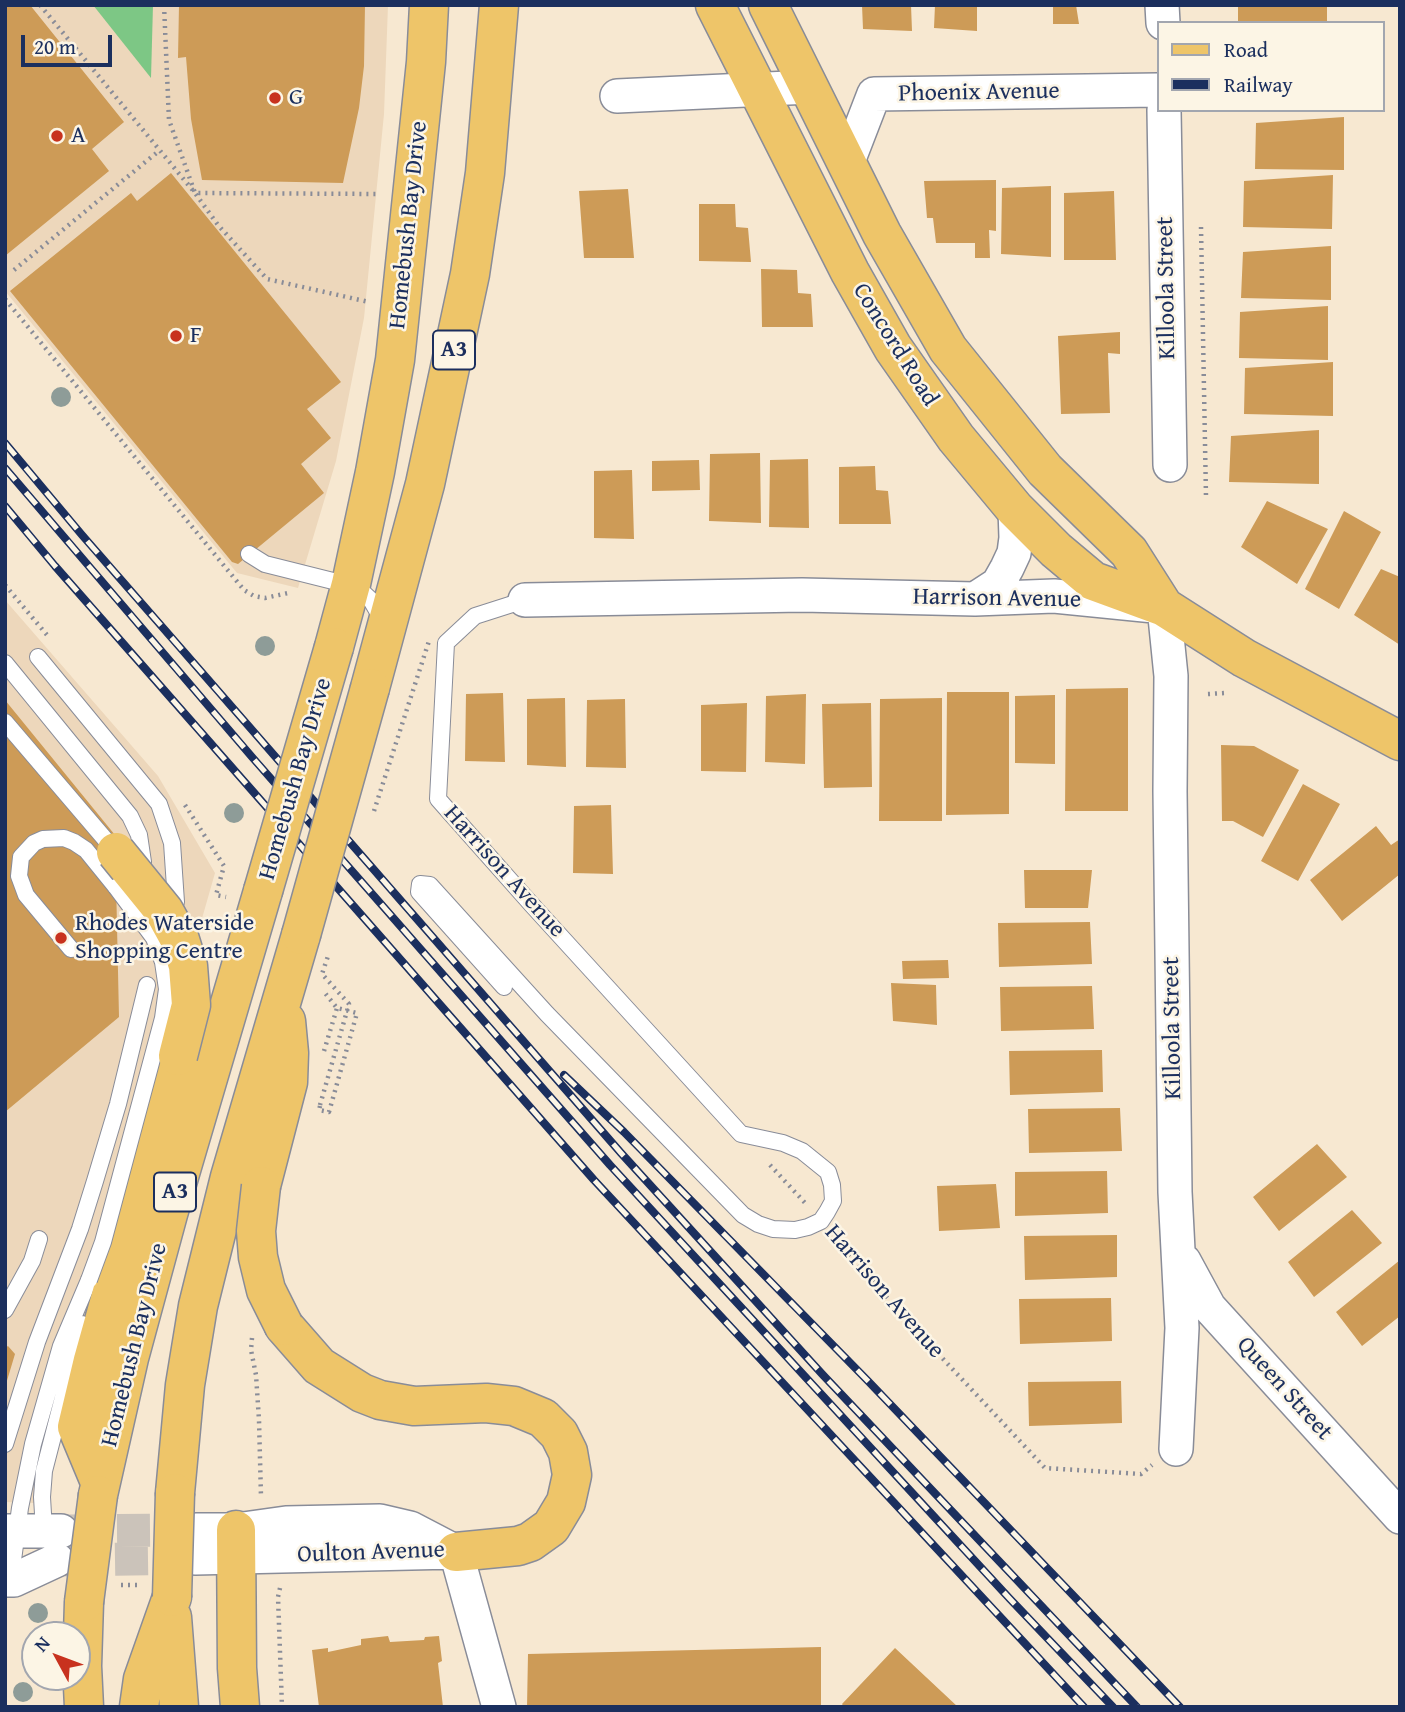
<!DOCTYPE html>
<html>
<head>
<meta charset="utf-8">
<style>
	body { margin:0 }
	#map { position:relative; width:1405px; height:1712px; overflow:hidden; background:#f7e8d1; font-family:"Gentium Book Plus",serif }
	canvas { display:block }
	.frame { position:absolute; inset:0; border:7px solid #1b2f5e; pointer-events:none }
	.legend { position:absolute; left:1157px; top:21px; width:228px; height:91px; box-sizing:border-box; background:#fcf5e5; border:2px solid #a2a6af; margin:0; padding:9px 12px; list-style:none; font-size:21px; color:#1b2f5e }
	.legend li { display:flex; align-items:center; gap:14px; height:35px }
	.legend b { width:35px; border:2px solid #a2a6af }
	.north { position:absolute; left:21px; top:1621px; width:70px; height:70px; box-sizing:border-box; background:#fcf5e5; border:2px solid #a2a6af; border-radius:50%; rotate:311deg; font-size:19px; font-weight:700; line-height:28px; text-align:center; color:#1b2f5e }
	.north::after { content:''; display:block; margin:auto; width:24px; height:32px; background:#c8321e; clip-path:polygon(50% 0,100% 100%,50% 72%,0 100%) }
	.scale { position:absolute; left:21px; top:35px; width:91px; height:32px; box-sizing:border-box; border:4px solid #1b2f5e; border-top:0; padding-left:9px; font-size:21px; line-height:24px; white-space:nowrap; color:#1b2f5e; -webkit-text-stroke:5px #fcf5e5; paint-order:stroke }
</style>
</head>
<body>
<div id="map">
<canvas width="1405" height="1712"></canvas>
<div class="frame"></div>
<ul class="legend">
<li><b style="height:9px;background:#eec569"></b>Road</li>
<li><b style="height:9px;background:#1b2f5e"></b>Railway</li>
</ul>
<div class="north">N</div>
<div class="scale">20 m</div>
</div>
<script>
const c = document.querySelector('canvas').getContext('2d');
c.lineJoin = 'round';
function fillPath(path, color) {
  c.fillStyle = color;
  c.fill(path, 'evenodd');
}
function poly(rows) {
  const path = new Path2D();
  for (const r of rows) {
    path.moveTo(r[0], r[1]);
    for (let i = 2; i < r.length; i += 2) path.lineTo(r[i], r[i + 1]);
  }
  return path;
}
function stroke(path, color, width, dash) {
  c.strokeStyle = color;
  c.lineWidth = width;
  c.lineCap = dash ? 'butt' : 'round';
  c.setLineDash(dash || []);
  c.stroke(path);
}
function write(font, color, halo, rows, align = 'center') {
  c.font = font + ' "Gentium Book Plus",serif';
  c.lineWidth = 5;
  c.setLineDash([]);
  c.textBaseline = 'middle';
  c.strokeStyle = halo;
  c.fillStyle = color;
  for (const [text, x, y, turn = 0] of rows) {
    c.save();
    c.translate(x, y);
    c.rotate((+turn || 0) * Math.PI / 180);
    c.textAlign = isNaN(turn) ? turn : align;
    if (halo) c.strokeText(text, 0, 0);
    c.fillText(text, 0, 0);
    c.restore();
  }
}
const built = poly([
	[5,5,388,5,384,114,364,318,336,461,298,588,237,573,5,291],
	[5,600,158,776,215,873,35,1503,5,1502]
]);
const green = poly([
	[93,5,153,5,151,78]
]);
const building = poly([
	[5,5,30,5,124,122,92,149,109,171,5,256],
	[179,5,365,5,364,66,359,108,343,183,202,180,191,119,186,57,178,58],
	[862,5,911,5,912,31,863,29],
	[935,5,977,5,977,31,934,28],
	[1053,5,1076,5,1079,24,1053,24],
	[1238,5,1327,5,1327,23,1238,23],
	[1344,117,1344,170,1255,169,1256,123],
	[171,173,341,382,307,409,331,438,301,464,324,493,238,564,232,562,10,291,131,193,137,201],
	[1333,175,1332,229,1243,227,1244,181],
	[996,180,996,231,989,230,990,258,975,258,975,243,936,243,933,218,927,218,924,181],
	[1051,186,1051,257,1001,254,1002,188],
	[628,189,634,258,584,258,579,191],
	[1114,191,1116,260,1064,260,1064,193],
	[699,204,735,204,736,227,748,228,751,262,699,261],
	[1331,246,1331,300,1241,298,1243,252],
	[761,269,797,270,798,293,811,294,813,327,762,327],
	[1328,306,1328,360,1239,358,1240,312],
	[1120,332,1120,354,1108,353,1110,413,1061,414,1058,336],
	[1333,362,1333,416,1244,414,1245,368],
	[1319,430,1319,484,1229,482,1231,436],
	[760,453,761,523,709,521,710,454],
	[808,459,809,528,769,527,770,460],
	[699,460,700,490,652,491,652,461],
	[875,466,876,490,888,491,891,524,839,524,839,467],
	[632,470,634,539,594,538,594,471],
	[1267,501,1328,529,1297,584,1241,547],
	[1344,511,1381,532,1339,609,1305,589],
	[1381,569,1400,577,1400,645,1354,615],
	[1128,688,1128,811,1065,811,1066,689],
	[947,692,1009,692,1009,814,946,815],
	[503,693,505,762,465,761,466,694],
	[806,694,805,764,765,762,766,696],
	[1055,695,1055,764,1015,763,1015,696],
	[565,698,566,767,527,765,527,699],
	[942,698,942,821,879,821,880,699],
	[625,699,626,768,586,767,587,700],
	[5,700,115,835,119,1017,5,1112],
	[747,703,746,772,701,771,701,705],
	[871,703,872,787,824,788,822,704],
	[1221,745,1254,746,1299,770,1263,837,1233,821,1222,821],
	[1303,784,1340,804,1298,881,1261,861],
	[611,805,613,874,573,873,574,806],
	[1376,826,1391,845,1400,839,1400,874,1342,921,1310,880],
	[1024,870,1092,870,1088,908,1025,908],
	[1090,922,1092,964,999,967,998,923],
	[948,960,949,978,903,979,902,961],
	[891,983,936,985,937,1025,893,1021],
	[1092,986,1094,1029,1001,1031,1000,987],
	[1102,1050,1103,1092,1010,1095,1009,1051],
	[1120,1108,1122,1151,1029,1153,1028,1109],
	[1317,1144,1347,1177,1279,1231,1253,1197],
	[1107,1171,1108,1213,1015,1216,1015,1172],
	[996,1184,1000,1228,939,1231,937,1186],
	[1352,1210,1382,1243,1314,1297,1288,1262],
	[1117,1235,1117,1277,1025,1280,1024,1236],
	[1400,1260,1400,1316,1362,1346,1336,1312],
	[1111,1298,1112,1341,1020,1344,1019,1299],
	[8,1346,15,1354,6,1384,5,1348],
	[1121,1381,1122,1423,1029,1426,1028,1382],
	[388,1636,390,1642,424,1640,425,1637,439,1636,442,1661,438,1663,443,1707,319,1707,312,1650,328,1648,328,1652,361,1645,361,1639],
	[821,1647,821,1707,527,1707,528,1654],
	[895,1648,958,1707,844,1707,842,1704]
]);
const streetTunnel = poly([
	[67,1531,196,1530],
	[65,1560,195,1558]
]);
const path = poly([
	[40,5,195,193,218,225,267,279,369,302],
	[164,5,169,120,195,193,378,194],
	[1201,227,1206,497],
	[14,270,160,150],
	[5,299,244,590,254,596,265,598,288,593],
	[5,585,47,635],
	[1208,694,1225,693],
	[185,805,224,866,216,895,226,897],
	[324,1051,337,1008],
	[320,1106,319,1110,329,1112,357,1013,337,1008,325,993],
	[770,1165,807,1205],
	[836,1238,901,1314,1045,1468,1141,1474,1152,1465],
	[252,1338,251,1350,256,1375,259,1420,261,1497],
	[121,1585,140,1585],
	[280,1588,278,1597,282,1707]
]);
const lane = poly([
	[249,554,265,564,357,587,371,600,382,619],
	[38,657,159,804,172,843,176,902],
	[5,663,130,816,139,835,143,862],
	[5,722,116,852],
	[71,949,26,895,19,876,21,857,34,843,43,839,64,838,74,842,86,850,116,887],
	[504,987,419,892,420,884,430,885,547,1014,743,1215,758,1224,773,1229,795,1230,808,1227,821,1221,827,1212,833,1201,832,1185,828,1172,802,1151,783,1143,741,1134,532,905,438,799,446,643,475,616,525,600],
	[5,1310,32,1261,39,1239],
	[5,1444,37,1342,80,1229,95,1181,118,1104,147,985],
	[44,1531,42,1497,44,1471,82,1324],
	[13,1560,20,1508,33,1444,61,1346,89,1280]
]);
const street = poly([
	[1162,5,1163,23],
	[617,96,810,87],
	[1164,110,1170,465],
	[847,164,874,94,1158,90],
	[975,599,998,584,1007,568,1014,553,1016,538,1015,509],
	[525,600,802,595,975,599,1054,596,1164,607,1171,676,1170,791,1175,1192,1182,1328,1176,1449],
	[1184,1261,1209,1307,1400,1517],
	[196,1530,236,1530,286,1523,380,1521,410,1528,456,1552],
	[5,1531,61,1531],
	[456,1552,499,1707],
	[195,1558,454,1552],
	[5,1580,14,1580,57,1560]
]);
const primary = poly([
	[715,5,850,272,893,348,956,438,1015,509,1056,550,1093,581,1164,607,1244,658,1400,741],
	[768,5,882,234,948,349,1045,470,1129,552,1164,607]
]);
const highway = poly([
	[334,647,351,584,375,472,395,360,426,62,429,5],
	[370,688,425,484,470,274,485,173,499,5],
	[261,1186,288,1082,289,1053,286,1021],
	[284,1326,319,1366,362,1393,380,1400,414,1406,486,1403,514,1406,543,1418,559,1434,568,1452,572,1475,566,1502,551,1527,530,1542,518,1546,456,1552],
	[100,1482,77,1427,93,1360,178,1056],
	[175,1493,185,1385,198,1306,230,1177,301,935],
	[98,1495,129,1358,168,1214,263,891],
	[236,1530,237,1668,240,1707],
	[172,1617,179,1707],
	[84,1707,82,1666,84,1602],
	[139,1707,143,1679,172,1597]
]);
const rail = poly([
	[5,443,82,535,621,1153,823,1375,1137,1707],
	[5,468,252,757,610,1165,1010,1599,1113,1707],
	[5,506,55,566,594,1180,1084,1707],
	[564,1075,624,1132,868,1381,1180,1707]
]);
const pathBridge = poly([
	[374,811,429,641],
	[320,1105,349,1004,322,974,328,956]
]);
const laneBridge = poly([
	[89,1280,103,1242,163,1018,167,989,163,962,154,938,116,887]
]);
const highwayBridge = poly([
	[116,852,164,911,180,940,188,966,191,1005,178,1056],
	[263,891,334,647],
	[301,935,370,688],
	[261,1186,256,1231,258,1257,266,1290,284,1326],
	[172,1597,175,1493],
	[84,1602,98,1495]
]);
const trees = [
	[61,397],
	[265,646],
	[234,813],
	[38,1613],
	[23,1692]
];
const markers = [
	[275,98,7,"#c8321e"],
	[57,136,7,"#c8321e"],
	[176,336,7,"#c8321e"],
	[61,938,7,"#c8321e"]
];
const shields = [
	[454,350,42],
	[175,1192,42]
];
const shieldNames = [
	["A3",454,350],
	["A3",175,1192]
];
const streetNames = [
	["Phoenix Avenue",979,93,-1],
	["Homebush Bay Drive",409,225,-84],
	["Killoola Street",1167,288,-91],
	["Concord Road",895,345,58],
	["Harrison Avenue",997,599,1],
	["Homebush Bay Drive",296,779,-74],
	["Harrison Avenue",504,872,48],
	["Killoola Street",1173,1028,-91],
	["Harrison Avenue",884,1292,49],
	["Homebush Bay Drive",135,1345,-76],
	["Queen Street",1284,1389,48],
	["Oulton Avenue",371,1553,-2]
];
const poiNames = [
	["G",289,98],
	["A",71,136],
	["F",190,336],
	["Rhodes Waterside",75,924],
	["Shopping Centre",75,952]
];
fillPath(built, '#edd7bb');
fillPath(green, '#7dc785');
fillPath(building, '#cd9b57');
stroke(streetTunnel, '#cbc3ba', 33, [33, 17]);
stroke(lane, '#898c98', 18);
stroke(street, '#898c98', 36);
stroke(primary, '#898c98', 41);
stroke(highway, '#898c98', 41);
stroke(path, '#898c98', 4.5, [2, 5]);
stroke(lane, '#fff', 16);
stroke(street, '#fff', 33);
stroke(primary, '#eec569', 38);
stroke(highway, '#eec569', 38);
stroke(rail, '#1b2f5e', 8);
stroke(rail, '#fcf5e5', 5, [16]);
stroke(laneBridge, '#898c98', 18, []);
stroke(highwayBridge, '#898c98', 41, []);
stroke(pathBridge, '#898c98', 4.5, [2, 5]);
stroke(laneBridge, '#fff', 16);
stroke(highwayBridge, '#eec569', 38);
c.fillStyle = '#8e9c98';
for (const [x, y] of trees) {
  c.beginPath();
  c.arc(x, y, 10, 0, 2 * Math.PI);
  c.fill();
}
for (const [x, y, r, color] of markers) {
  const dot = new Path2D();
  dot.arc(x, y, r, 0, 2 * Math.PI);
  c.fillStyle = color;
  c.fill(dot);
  stroke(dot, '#fcf5e5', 2.5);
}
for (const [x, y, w] of shields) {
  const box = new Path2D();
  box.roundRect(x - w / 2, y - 19.5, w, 39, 5);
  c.fillStyle = '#fcf5e5';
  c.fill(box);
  stroke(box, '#1b2f5e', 2);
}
write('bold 23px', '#1b2f5e', null, shieldNames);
write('24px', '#1b2f5e', '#fcf5e5', streetNames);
write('24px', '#1b2f5e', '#fcf5e5', poiNames, 'left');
</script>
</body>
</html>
